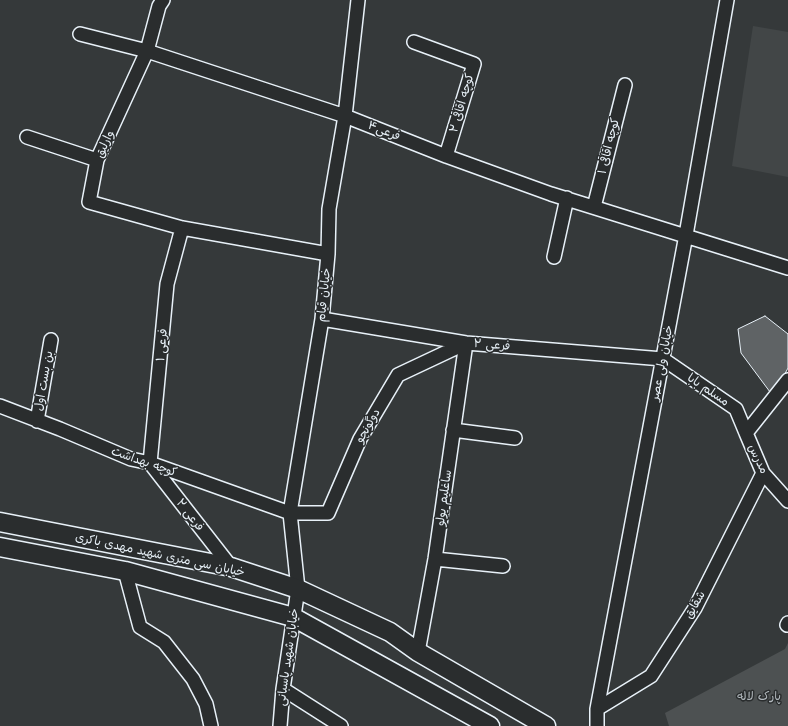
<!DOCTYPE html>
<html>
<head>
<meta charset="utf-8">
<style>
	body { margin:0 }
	canvas { display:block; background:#35393a }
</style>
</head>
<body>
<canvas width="788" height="726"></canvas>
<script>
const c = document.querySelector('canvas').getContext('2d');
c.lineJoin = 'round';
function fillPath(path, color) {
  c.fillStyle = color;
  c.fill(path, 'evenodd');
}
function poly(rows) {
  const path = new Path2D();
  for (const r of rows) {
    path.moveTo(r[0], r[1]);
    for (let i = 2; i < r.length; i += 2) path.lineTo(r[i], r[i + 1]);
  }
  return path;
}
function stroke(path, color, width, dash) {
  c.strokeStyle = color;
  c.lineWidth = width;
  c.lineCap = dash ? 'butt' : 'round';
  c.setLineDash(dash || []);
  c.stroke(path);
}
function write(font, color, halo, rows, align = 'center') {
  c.font = font + ' "Comic Neue","Playpen Sans Arabic",sans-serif';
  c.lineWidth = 3;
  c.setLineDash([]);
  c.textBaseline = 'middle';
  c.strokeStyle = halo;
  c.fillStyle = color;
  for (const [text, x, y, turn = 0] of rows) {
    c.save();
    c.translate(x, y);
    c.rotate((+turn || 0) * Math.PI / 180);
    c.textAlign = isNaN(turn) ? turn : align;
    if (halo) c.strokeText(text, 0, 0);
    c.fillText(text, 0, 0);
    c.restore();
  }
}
const built = poly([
	[753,26,788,32,788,177,732,166]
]);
const green = poly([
	[788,643,788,726,669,726,665,713,785,649]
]);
const building = poly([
	[765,316,788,334,788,368,773,396,741,353,738,329,765,316]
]);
const street = poly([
	[163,0,159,6,147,51,97,160,89,202,182,228,328,254],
	[80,34,147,51,345,116,446,156,551,194,788,268],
	[414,42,474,64,446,156],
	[27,137,97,160],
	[594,207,625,85],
	[182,228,167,284,150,463,231,567],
	[554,257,567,198],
	[322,319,466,343,663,359,736,409,746,433,788,380],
	[0,406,60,429,131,459,150,463,290,513,328,513,360,439,398,375,466,343],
	[37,421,51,340],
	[453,430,515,438],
	[746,433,763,473,788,501],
	[435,559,503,566],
	[125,571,140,627,164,642,193,679,206,704,211,726],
	[787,625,788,623],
	[418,652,435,559,466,343],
	[283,689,341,726],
	[597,709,651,676,695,608,763,473],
	[280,726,283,689,298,589,290,513,322,319,328,254,329,209,345,116,358,0],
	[597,726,597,709,686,235,727,0]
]);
const secondary = poly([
	[0,522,231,567,298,589,390,632,418,652,546,726],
	[0,547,125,571,293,617,490,726]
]);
const streetNames = [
	["کوچه اقاقی ۲",462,103,-74],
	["فرعی۴",384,131,22],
	["وارلیق",105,144,-66],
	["کوچه اقاقی ۱",609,146,-76],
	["خیابان قیام",324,295,-84],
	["فرعی ۱",162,345,-85],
	["فرعی ۲",492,345,5],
	["خیابان ولی عصر",662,363,-79],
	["بن بست اول",44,381,-80],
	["مسلم بابا",708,390,34],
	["دوگونچو",368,426,-60],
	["مدرس",758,459,64],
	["کوچه بهداشت",144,462,19],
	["ساغلیم یولو",444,498,-82],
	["فرعی ۲",190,515,52],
	["خیابان سی متری شهید مهدی باکری",160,555,12],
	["شقایق",695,605,-61],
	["خیابان شهید پاسبانی",288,657,-82]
];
const parkNames = [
	["پارک لاله",759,697]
];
fillPath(built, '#424647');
fillPath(green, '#4d5152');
fillPath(building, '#5f6365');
stroke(building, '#e8f1f8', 1);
stroke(street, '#e8f1f8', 16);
stroke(secondary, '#e8f1f8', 21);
stroke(street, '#2a2d2e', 13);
stroke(secondary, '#2a2d2e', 18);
write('12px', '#e8f1f8', '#2a2d2e', streetNames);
write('12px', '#b2b9be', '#2a2d2e', parkNames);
</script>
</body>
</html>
